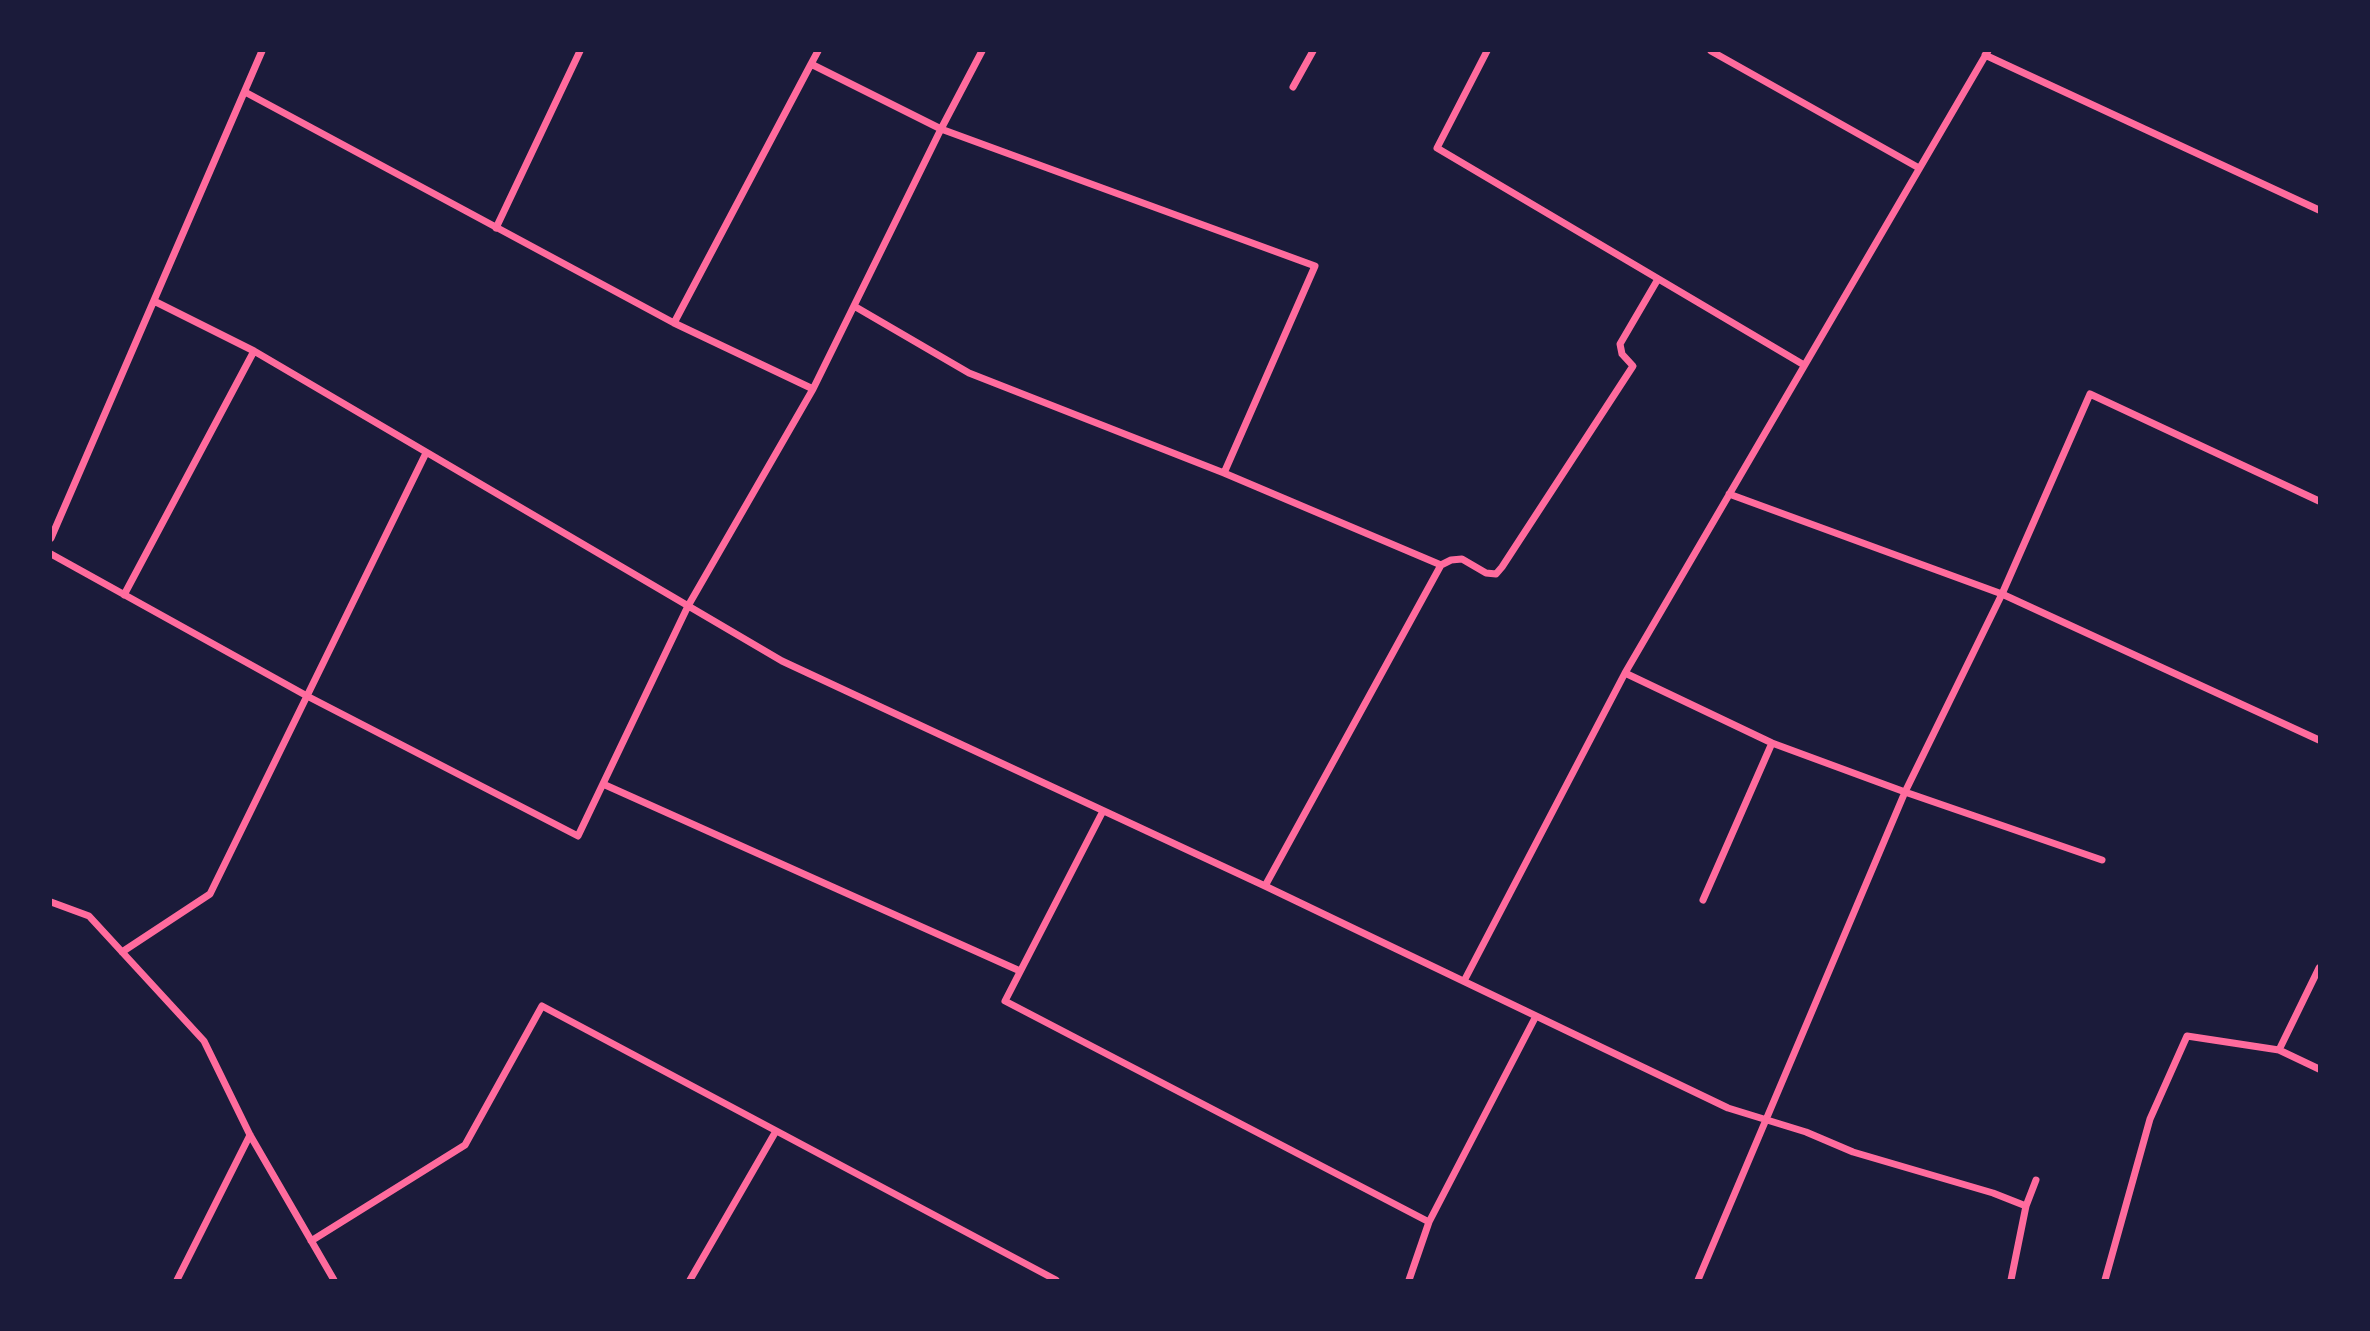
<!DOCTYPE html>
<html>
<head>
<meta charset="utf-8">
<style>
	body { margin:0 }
	#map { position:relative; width:2370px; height:1331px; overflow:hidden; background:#1b1b3a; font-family:Ubuntu,sans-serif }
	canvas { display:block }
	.frame { position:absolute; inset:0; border:52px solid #1b1b3a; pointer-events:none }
</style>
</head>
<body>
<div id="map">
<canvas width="2370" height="1331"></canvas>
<div class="frame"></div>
</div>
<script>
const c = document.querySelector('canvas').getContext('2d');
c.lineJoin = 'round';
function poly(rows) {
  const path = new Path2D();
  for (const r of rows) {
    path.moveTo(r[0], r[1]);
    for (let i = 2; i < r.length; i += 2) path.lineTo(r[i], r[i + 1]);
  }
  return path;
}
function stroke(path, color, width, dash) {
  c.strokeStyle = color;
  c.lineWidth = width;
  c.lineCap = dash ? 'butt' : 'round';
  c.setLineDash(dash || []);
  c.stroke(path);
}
const minor = poly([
	[1487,51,1437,148,1804,365],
	[1711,51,1919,168],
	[1985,55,2319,210],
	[811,64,818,51],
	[1293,87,1313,51],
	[245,92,674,323],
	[496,228,580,51],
	[154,301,254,351,782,661,1265,886,1728,1108,1806,1132,1853,1152,1993,1193,2026,1206],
	[813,389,674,323,811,64,941,129,1315,266,1224,473,969,373,854,306],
	[1224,473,1441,565],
	[1729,494,2002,594,2319,740],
	[51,538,262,51],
	[51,554,307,696,578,836,688,606,813,389,941,129,982,51],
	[124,595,254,351],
	[1625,673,1772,743,1905,792,2102,860],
	[603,784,1020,971],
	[1103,811,1005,1001,1429,1222,1536,1016],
	[1265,886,1441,565,1451,560,1462,559,1486,573,1496,574,1502,567,1633,366,1622,354,1620,344,1658,279],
	[1703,900,1772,743],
	[51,902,89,916,204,1041,250,1135,334,1280],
	[122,952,210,894,426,453],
	[1464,981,1625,673,1988,51],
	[2279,1050,2319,968],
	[311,1241,465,1145,542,1006,1056,1280],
	[177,1280,250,1135],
	[690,1280,776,1131],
	[1409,1280,1429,1222],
	[1698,1280,1905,792,2002,594,2090,394,2319,501],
	[2011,1280,2026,1206,2036,1180],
	[2105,1280,2150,1119,2187,1036,2279,1050,2319,1069]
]);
stroke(minor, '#ff6b9d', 7);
</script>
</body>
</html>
